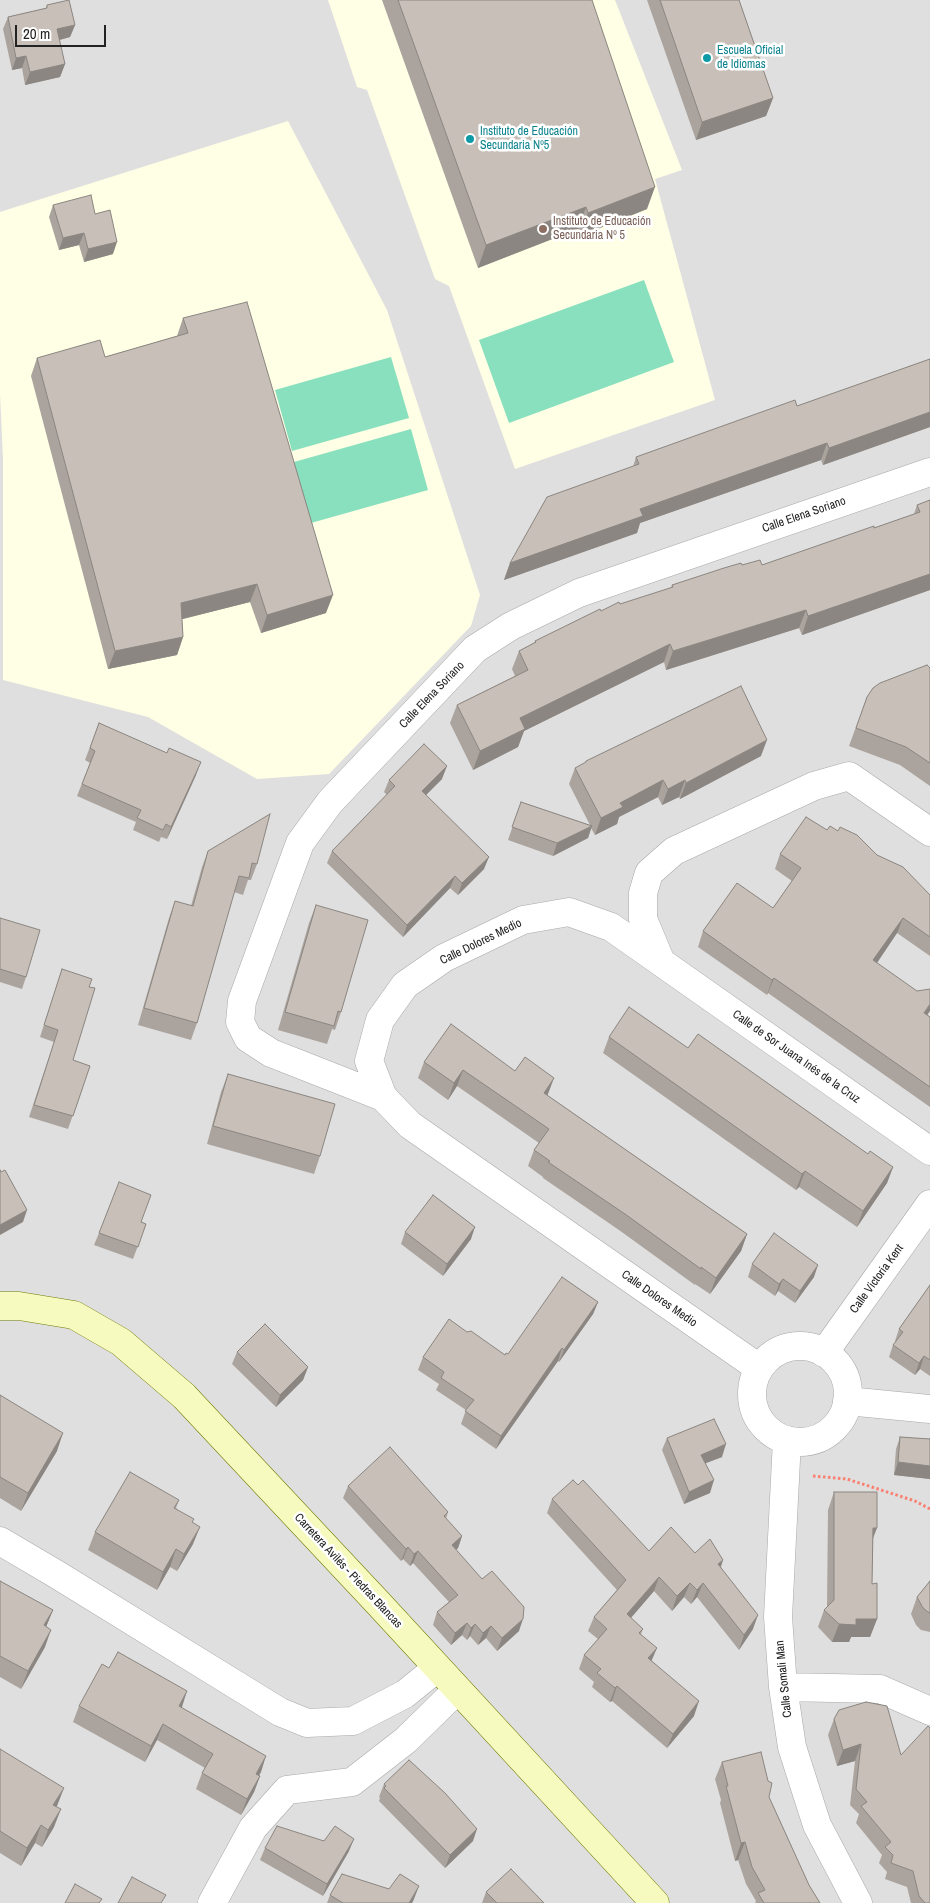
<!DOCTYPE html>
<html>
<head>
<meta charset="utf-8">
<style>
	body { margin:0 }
	#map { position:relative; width:930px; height:1903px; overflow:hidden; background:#f2efe9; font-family:"Archivo Narrow",sans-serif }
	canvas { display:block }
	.scale { position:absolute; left:15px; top:25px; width:91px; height:22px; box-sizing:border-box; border:2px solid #222; border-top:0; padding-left:6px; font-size:15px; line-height:18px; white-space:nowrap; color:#222; -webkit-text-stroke:4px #fff; paint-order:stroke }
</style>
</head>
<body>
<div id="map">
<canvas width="930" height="1903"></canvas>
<div class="scale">20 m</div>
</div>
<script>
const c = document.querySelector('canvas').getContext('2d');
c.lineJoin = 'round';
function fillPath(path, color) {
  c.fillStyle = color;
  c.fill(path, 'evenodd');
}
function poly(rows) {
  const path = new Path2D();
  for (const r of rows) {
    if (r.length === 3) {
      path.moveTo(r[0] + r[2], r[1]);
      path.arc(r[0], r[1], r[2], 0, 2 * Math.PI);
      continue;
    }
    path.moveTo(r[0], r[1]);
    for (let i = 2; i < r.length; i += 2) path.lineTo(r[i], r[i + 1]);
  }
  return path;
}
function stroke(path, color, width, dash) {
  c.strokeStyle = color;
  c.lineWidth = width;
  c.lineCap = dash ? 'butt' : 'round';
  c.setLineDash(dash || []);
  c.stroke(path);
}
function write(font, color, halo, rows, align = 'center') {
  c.font = font + ' "Archivo Narrow",sans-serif';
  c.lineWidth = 5;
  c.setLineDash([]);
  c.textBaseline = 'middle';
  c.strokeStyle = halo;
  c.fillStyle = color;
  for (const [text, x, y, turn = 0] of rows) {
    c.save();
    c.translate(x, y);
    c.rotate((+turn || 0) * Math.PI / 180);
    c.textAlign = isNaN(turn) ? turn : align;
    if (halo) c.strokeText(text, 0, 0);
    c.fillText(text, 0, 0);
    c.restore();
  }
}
const residential = poly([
	[0,0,930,0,930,1903,0,1903]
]);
const education = poly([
	[328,0,615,0,682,170,655,179,715,400,515,469,449,286,435,279,367,90,357,87],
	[288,121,387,310,480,595,471,626,329,774,257,779,148,717,3,680,3,459,0,393,0,212]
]);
const pitch = poly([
	[644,280,674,362,509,423,479,340],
	[391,357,409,418,292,451,275,390],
	[411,429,428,490,311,523,294,462]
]);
const path = poly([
	[813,1476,847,1479,915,1501,930,1509]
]);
const street = poly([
	[661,962,643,919,643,893,649,873,674,851,814,786,849,776,930,832],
	[383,1097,271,1053,248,1038,240,1022,242,1001,300,843,330,802,475,649,511,626,579,593,930,472],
	[800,1394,48],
	[824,1353,930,1204],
	[759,1368,410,1125,383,1097,369,1061,380,1020,405,985,444,958,523,920,569,912,611,927,930,1151],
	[847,1401,930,1409],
	[787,1440,778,1617,783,1687,792,1747,817,1825,858,1903],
	[0,1541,56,1574,280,1712,307,1723,353,1721,405,1694,437,1668],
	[783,1687,880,1689,930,1711],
	[212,1903,253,1828,287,1790,352,1782,406,1740,457,1690]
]);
const secondary = poly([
	[0,1306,19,1306,74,1315,121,1342,184,1396,379,1604,655,1903]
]);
const wall = poly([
	[382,0,592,0,647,209,580,236,578,229,478,268],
	[647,0,739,0,773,98,766,116,696,140],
	[47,5,75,25,70,37,59,40,65,64,60,77,25,85,22,68,12,70,3,29,8,17,46,8],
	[53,205,95,214,113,254,84,262,79,245,59,250,49,217],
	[183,318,326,613,261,633,250,602,182,619,183,637,177,655,108,669,31,376,37,358,105,357,177,336],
	[930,359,930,427,823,465,821,460,640,523,637,533,504,580,510,563,633,467,636,457,797,406],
	[930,500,930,590,802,635,799,628,666,670,664,662,524,731,518,747,473,770,450,723,457,705,515,676,512,669,519,651,534,643,535,641,601,611,671,588,672,585,742,565,762,565,874,528,914,514,917,505],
	[930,668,930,786,900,765,849,746,867,697],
	[99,723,196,775,167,839,161,837,159,842,133,830,136,822,77,796,90,763,85,760],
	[761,756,680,799,679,797,662,805,658,797,619,817,617,824,595,835,591,828,588,838,553,856,508,840,521,802,590,825,569,784,575,768,585,763,586,761],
	[442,779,426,795,484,869,458,895,450,888,403,937,327,863,332,851,387,795,384,792,389,780],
	[827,830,877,855,930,895,930,956,897,933,877,963,930,1017,930,1107,768,993,767,995,698,947,703,931,773,908,792,881,775,869,780,854],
	[208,851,257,864,251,880,248,880,243,895,234,892,197,1023,191,1040,138,1025,169,918,175,901,191,906,202,867],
	[316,905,341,1012,335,1030,332,1029,327,1044,278,1030,309,923],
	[0,918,26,977,22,989,0,982],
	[62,969,89,987,73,1060,90,1066,68,1129,29,1117,54,1042,40,1037],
	[609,1037,688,1048,868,1154,893,1167,887,1183,857,1227,799,1187,796,1190,603,1053],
	[424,1062,515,1071,548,1094,547,1095,747,1234,741,1251,710,1294,695,1284,695,1285,619,1230,543,1178,543,1177,528,1166,534,1150,539,1143,457,1086,448,1100,418,1078],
	[228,1074,320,1156,314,1174,207,1144,221,1092],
	[141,1222,146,1224,133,1259,94,1245,99,1233],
	[405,1232,471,1239,443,1276,401,1244],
	[752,1264,814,1277,795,1303,778,1291,775,1296,748,1277],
	[930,1285,930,1376,920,1369,915,1375,889,1357,893,1345,896,1342,895,1341,899,1329],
	[598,1302,593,1314,559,1362,558,1361,496,1449,461,1424,466,1410,436,1390,439,1384,418,1370,423,1357,467,1332,505,1355,508,1354],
	[237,1352,308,1367,303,1380,276,1407,232,1364],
	[0,1395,57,1451,21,1511,0,1498],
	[900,1437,929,1439,930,1437,930,1479,894,1475,896,1449],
	[667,1438,722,1457,705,1463,710,1493,684,1504,662,1450],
	[348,1486,448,1512,446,1519,462,1536,458,1548,456,1550,519,1631,497,1651,486,1638,478,1645,470,1636,467,1640,462,1635,451,1645,433,1625,437,1612,449,1602,413,1563,410,1566,403,1559,401,1561,343,1498],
	[834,1492,873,1540,872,1584,877,1619,870,1637,851,1637,849,1642,832,1642,818,1627,824,1610,827,1607,828,1510],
	[552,1499,649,1551,695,1553,723,1560,721,1567,753,1629,739,1650,697,1597,691,1604,684,1597,672,1611,654,1591,631,1618,643,1629,641,1634,652,1661,694,1716,667,1748,612,1701,610,1702,592,1687,594,1682,579,1669,584,1655,598,1639,588,1631,594,1617,617,1590,547,1513],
	[179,1500,176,1508,193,1523,193,1544,177,1571,170,1567,157,1590,88,1550,95,1532],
	[0,1581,53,1610,46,1627,45,1647,21,1689,0,1677],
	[930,1581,930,1632,921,1630,916,1625,911,1614,917,1597],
	[866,1702,930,1903,911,1903,907,1887,885,1879,887,1872,879,1863,882,1855,856,1823,859,1814,850,1805,855,1761,837,1766,828,1735,834,1719],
	[79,1706,181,1708,261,1772,259,1775,260,1776,254,1792,241,1815,196,1789,202,1773,205,1768,157,1740,145,1762,73,1722],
	[0,1749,56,1807,54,1827,42,1847,35,1843,21,1866,0,1853],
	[722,1762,769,1797,809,1885,820,1903,755,1903,756,1901,746,1884,738,1860,735,1861,720,1803,721,1800,715,1779],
	[384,1784,473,1841,445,1868,379,1801,380,1798,379,1797],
	[324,1841,349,1851,323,1896,260,1860,265,1848],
	[486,1892,544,1903,482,1903],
	[330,1895,414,1899,412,1903,327,1903]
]);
const shadedWall = poly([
	[75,25,70,37,52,42,57,29],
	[26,56,22,68,12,70,16,58],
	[65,64,60,77,25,85,30,72],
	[773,98,766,116,696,140,702,122],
	[655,187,647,209,580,236,588,213],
	[586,207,578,229,478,268,486,245],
	[84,233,79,245,59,250,63,238],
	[117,242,113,254,84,262,88,249],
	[930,412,930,427,823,465,829,448],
	[827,443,821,460,640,523,637,533,504,580,510,563,640,509],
	[930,574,930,590,802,635,808,616],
	[257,584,250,602,175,621,181,603],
	[333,595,326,613,261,633,267,615],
	[806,610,799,628,666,670,673,651],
	[183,637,177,655,108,669,115,651],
	[670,644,664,662,524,731,518,747,473,770,480,751,520,718],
	[767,740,761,756,680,799,686,783],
	[201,762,196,775,167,839,171,827],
	[447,766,442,779,417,804,422,791],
	[663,780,658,797,619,817,617,824,595,835,601,818,620,803],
	[685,780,679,797,662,805,668,789],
	[592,826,588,838,553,856,557,843],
	[489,857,484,869,458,895,462,883],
	[455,876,450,888,403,937,407,925],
	[903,918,897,933,868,976,873,960],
	[774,978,768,993,767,995,772,980],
	[930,1004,930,1011,918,1028,924,1013],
	[463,1070,457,1086,448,1100,454,1083],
	[554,1078,548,1094,538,1109,544,1093],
	[893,1167,887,1183,857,1227,863,1211],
	[805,1171,799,1187,796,1190,802,1174],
	[27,1210,23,1222,0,1235,0,1225],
	[475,1227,471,1239,443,1276,447,1264],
	[747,1234,741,1251,710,1294,716,1278],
	[818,1265,814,1277,795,1303,800,1291],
	[783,1279,778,1291,775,1296,779,1284],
	[598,1302,593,1314,559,1362,564,1350],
	[562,1348,558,1361,496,1449,501,1436],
	[924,1356,920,1369,915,1375,919,1363],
	[308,1367,303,1380,276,1407,280,1395],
	[63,1433,57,1451,21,1511,28,1493],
	[726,1444,722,1457,696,1467,701,1455],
	[898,1462,930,1466,930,1479,894,1475],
	[714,1480,710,1493,684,1504,689,1492],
	[200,1527,193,1544,177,1571,184,1554],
	[873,1528,877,1528,870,1546],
	[462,1536,458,1548,448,1557,452,1545],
	[408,1547,403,1559,401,1561,406,1549],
	[176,1549,170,1567,157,1590,163,1572],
	[418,1551,413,1563,410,1566,414,1554],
	[723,1560,718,1574,718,1564],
	[659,1577,654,1591,622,1628,627,1614],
	[690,1583,684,1597,672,1611,677,1596],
	[703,1583,697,1597,691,1604,697,1590],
	[53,1610,46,1627,44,1625],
	[758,1615,753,1629,739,1650,744,1635],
	[523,1619,519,1631,497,1651,502,1638],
	[856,1619,877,1619,870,1637,851,1637,849,1642,832,1642,839,1624],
	[467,1623,462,1635,451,1645,455,1633],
	[475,1624,470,1636,467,1640,471,1628],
	[491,1626,486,1638,478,1645,483,1633],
	[51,1630,45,1647,21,1689,28,1671],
	[657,1648,651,1662,648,1658],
	[617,1686,612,1701,610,1702,615,1688],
	[187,1691,182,1707,173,1723,179,1706],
	[699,1701,694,1716,667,1748,673,1734],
	[163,1724,157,1740,145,1762,151,1746],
	[861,1744,855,1761,837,1766,843,1750],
	[266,1756,261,1772,250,1790,256,1774],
	[260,1776,254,1792,241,1815,247,1799],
	[64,1788,57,1806,47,1823,53,1805],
	[61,1809,54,1827,42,1847,48,1830],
	[41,1825,35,1843,21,1866,27,1848],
	[477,1829,473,1841,445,1868,450,1855],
	[354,1839,349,1851,323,1896,327,1884],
	[745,1842,738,1860,735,1861,741,1843],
	[419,1886,414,1899,412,1903,409,1903]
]);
const building = poly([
	[69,0,75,25,57,29,65,64,30,72,26,56,16,58,8,17,47,8,47,5,69,0],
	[398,0,592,0,655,187,588,213,586,207,486,245,398,0],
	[660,0,739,0,773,98,702,122,660,0],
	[91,195,95,214,110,210,117,242,88,249,84,233,63,238,53,205,91,195],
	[247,302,333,595,267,615,257,584,181,603,183,637,115,651,37,358,100,340,105,357,188,333,183,318,247,302],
	[930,359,930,412,829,448,827,443,640,509,643,516,510,563,547,497,639,464,636,457,795,400,797,406,930,359],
	[930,500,930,574,808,616,806,610,673,651,670,644,520,718,525,729,480,751,457,705,528,670,519,651,536,642,535,641,600,609,601,611,619,602,620,604,673,587,672,585,724,568,741,563,742,565,760,560,762,565,874,526,874,528,920,512,917,505,930,500],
	[927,665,930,668,930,763,906,747,856,728,867,697,873,688,880,683,927,665],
	[741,686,767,740,686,783,685,780,668,789,663,780,620,803,623,807,601,818,575,768,586,762,586,761,741,686],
	[99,723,167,753,169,748,201,762,171,827,166,824,163,830,137,818,141,810,82,784,95,751,90,748,99,723],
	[424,744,447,766,422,791,489,857,462,883,455,876,407,925,332,851,395,786,389,780,424,744],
	[521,802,592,826,557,843,512,827,521,802],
	[270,814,257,864,252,863,249,878,239,876,197,1023,144,1008,175,901,193,906,208,851,270,814],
	[806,817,827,830,830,826,838,831,840,827,857,835,877,855,903,867,930,895,930,937,903,918,873,960,917,991,930,989,930,1004,924,1013,930,1017,930,1087,774,978,772,980,703,931,737,883,773,908,801,868,780,854,806,817],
	[316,905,368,920,341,1012,338,1011,334,1026,285,1012,316,905],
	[0,918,40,930,26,977,0,969,0,918],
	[62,969,92,979,89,987,95,988,73,1060,90,1066,73,1116,34,1105,58,1030,44,1025,62,969],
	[629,1007,688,1048,698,1034,868,1154,870,1151,893,1167,863,1211,805,1171,802,1174,609,1037,629,1007],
	[451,1024,515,1071,525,1057,554,1078,544,1093,747,1234,716,1278,701,1267,701,1269,625,1214,548,1162,550,1161,534,1150,549,1129,463,1070,454,1083,424,1062,451,1024],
	[228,1074,335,1104,320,1156,213,1126,228,1074],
	[0,1170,1,1172,5,1170,27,1210,0,1225,0,1170],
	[119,1182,151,1195,141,1222,146,1224,138,1247,99,1233,119,1182],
	[433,1195,475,1227,447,1264,405,1232,433,1195],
	[774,1233,818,1265,800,1291,783,1279,779,1284,752,1264,774,1233],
	[562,1277,598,1302,564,1350,562,1348,501,1436,465,1411,474,1400,441,1378,444,1372,423,1357,449,1319,467,1332,471,1331,505,1355,506,1353,508,1354,562,1277],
	[930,1285,930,1360,924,1356,919,1363,893,1345,903,1332,899,1329,930,1285],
	[265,1324,308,1367,280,1395,237,1352,265,1324],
	[0,1395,63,1433,28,1493,0,1477,0,1395],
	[714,1419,726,1444,701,1455,714,1480,689,1492,667,1438,714,1419],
	[900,1437,930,1439,930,1466,898,1462,900,1437],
	[390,1447,448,1512,444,1516,462,1536,452,1545,482,1579,492,1571,524,1607,523,1619,502,1638,491,1626,483,1633,475,1624,471,1628,467,1623,455,1633,437,1612,458,1595,418,1551,414,1554,408,1547,406,1549,348,1486,390,1447],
	[130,1472,179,1500,174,1508,194,1519,192,1522,200,1527,184,1554,176,1549,163,1572,95,1532,130,1472],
	[573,1480,578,1485,583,1480,649,1551,671,1527,695,1553,710,1539,723,1560,718,1564,758,1615,744,1635,703,1583,697,1590,690,1583,677,1596,659,1577,627,1614,643,1629,639,1633,657,1648,648,1658,699,1701,673,1734,617,1686,615,1688,597,1673,601,1669,584,1655,607,1629,594,1617,626,1580,552,1499,573,1480],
	[834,1492,877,1492,877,1528,873,1528,872,1584,877,1583,877,1619,856,1619,856,1625,839,1624,824,1610,834,1600,834,1492],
	[0,1581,53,1610,44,1625,51,1630,28,1671,0,1656,0,1581],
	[930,1581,930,1613,928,1612,923,1608,917,1597,930,1581],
	[118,1652,187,1691,179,1706,266,1756,256,1774,260,1776,247,1799,202,1773,213,1754,163,1724,151,1746,79,1706,102,1664,109,1668,118,1652],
	[866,1702,887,1706,901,1755,928,1726,930,1728,930,1903,925,1903,919,1896,913,1871,891,1863,893,1855,885,1847,891,1842,861,1806,867,1802,856,1789,861,1744,843,1750,834,1719,839,1710,866,1702],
	[0,1749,64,1788,53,1805,61,1809,48,1830,41,1825,27,1848,0,1831,0,1749],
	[761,1752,768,1781,772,1783,769,1797,809,1885,820,1903,764,1903,758,1893,765,1890,752,1867,745,1842,741,1843,726,1786,728,1786,722,1762,761,1752],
	[409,1760,445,1793,477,1829,450,1855,384,1788,386,1786,384,1784,409,1760],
	[277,1826,324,1841,335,1826,354,1839,327,1884,265,1848,277,1826],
	[511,1869,544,1903,497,1903,486,1892,511,1869],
	[342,1874,389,1889,400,1874,419,1886,409,1903,343,1903,330,1895,342,1874],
	[132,1877,166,1895,161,1903,118,1903,132,1877],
	[75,1884,102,1899,99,1903,65,1903,75,1884]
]);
const markers = [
	[707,58,5,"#0f9aa8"],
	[470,139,5,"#0f9aa8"],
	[543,229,5,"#8d6e63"]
];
const cultureNames = [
	["Escuela Oficial",717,51],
	["de Idiomas",717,65],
	["Instituto de Educación",480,132],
	["Secundaria Nº5",480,146]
];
const educationNames = [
	["Instituto de Educación",553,222],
	["Secundaria Nº 5",553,236]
];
const streetNames = [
	["Calle Elena Soriano",804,515,-19],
	["Calle Elena Soriano",432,695,-46],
	["Calle Dolores Medio",481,942,-26],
	["Calle de Sor Juana Inés de la Cruz",796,1057,35],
	["Calle Victoria Kent",877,1279,-54],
	["Calle Dolores Medio",659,1299,35],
	["Carretera Avilés - Piedras Blancas",348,1571,47],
	["Calle Somali Man",784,1679,-96]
];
fillPath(residential, '#e0dfdf');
fillPath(education, '#ffffe5');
fillPath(pitch, '#88e0be');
stroke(street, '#a9a9a9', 29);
stroke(secondary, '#707d05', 29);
stroke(path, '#fa8072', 3, [2.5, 2.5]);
stroke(street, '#fff', 28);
stroke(secondary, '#f7fabf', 28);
fillPath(wall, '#aba49e');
fillPath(shadedWall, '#8b8681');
fillPath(building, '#c7bfb8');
stroke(building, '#8b8681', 1);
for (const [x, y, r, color] of markers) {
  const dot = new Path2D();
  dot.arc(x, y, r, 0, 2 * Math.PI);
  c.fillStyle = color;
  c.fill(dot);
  stroke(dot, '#fff', 2);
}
write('12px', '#0d838f', '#fff', cultureNames, 'left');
write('12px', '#785e54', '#fff', educationNames, 'left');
write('12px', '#222', '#fff', streetNames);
</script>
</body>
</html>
